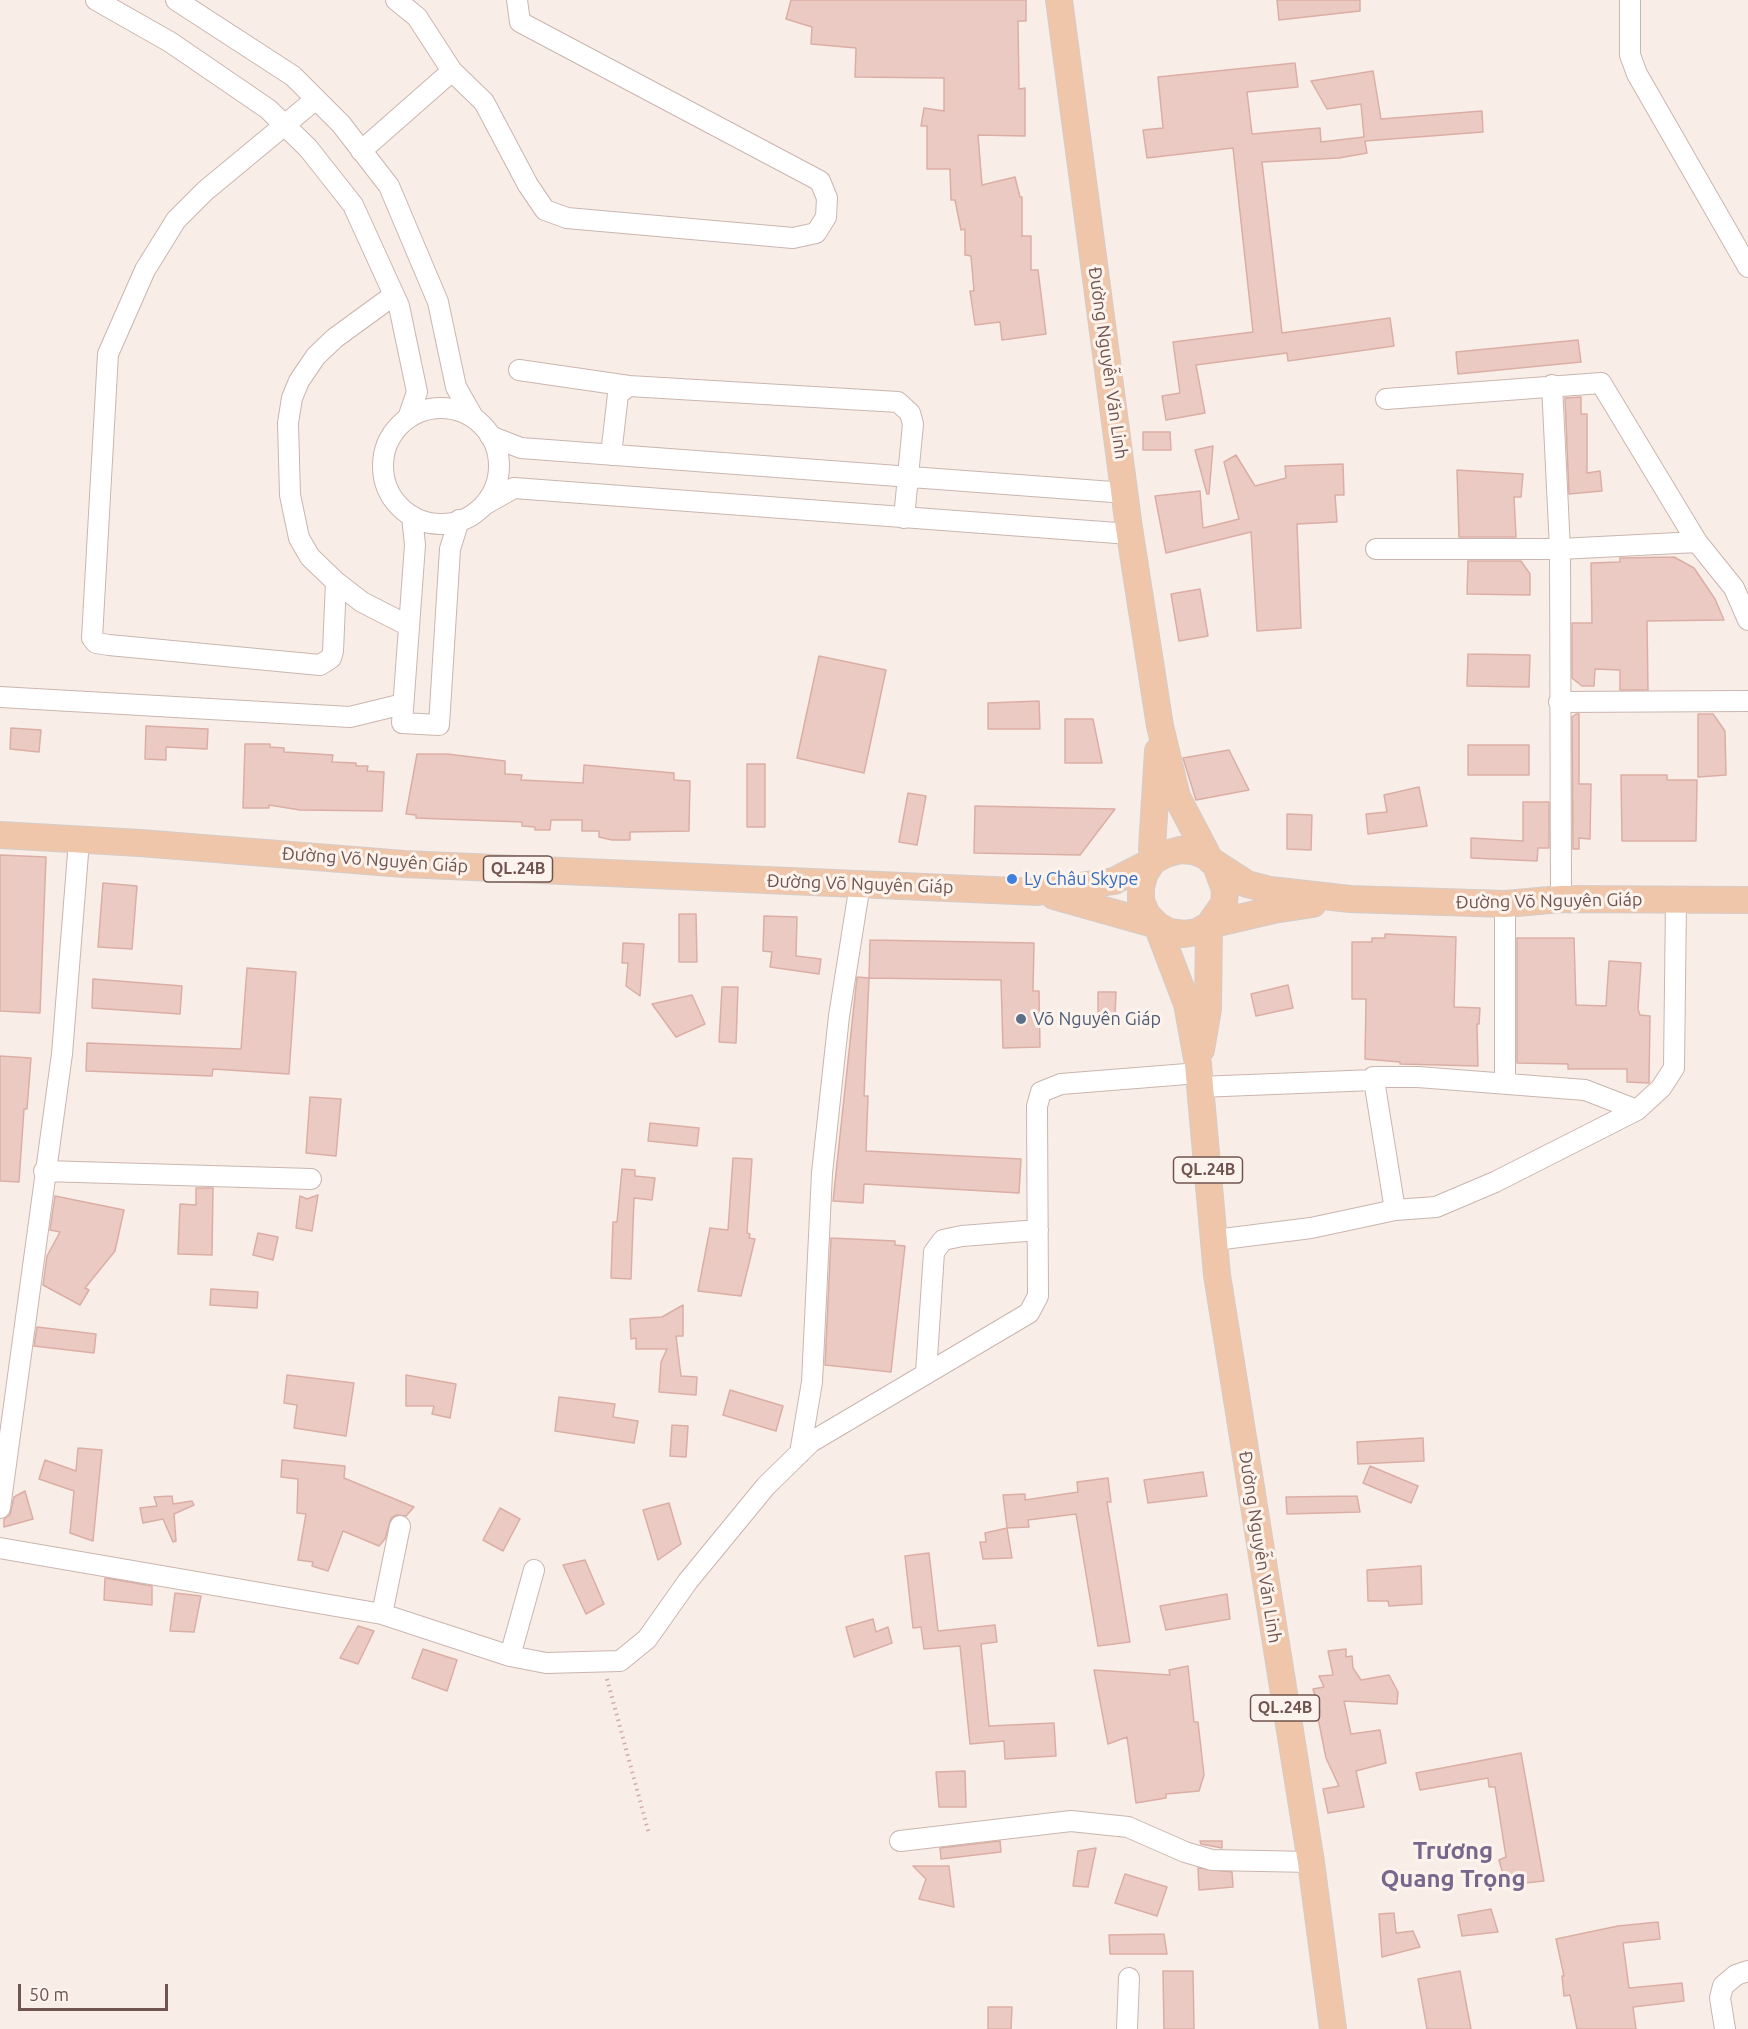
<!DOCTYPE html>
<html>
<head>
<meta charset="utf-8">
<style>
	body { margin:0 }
	#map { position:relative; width:1748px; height:2029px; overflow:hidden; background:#f9eee7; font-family:Ubuntu,sans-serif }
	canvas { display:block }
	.scale { position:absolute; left:18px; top:1984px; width:150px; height:27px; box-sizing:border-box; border:3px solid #70544f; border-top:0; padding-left:8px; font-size:18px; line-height:21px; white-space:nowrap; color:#70544f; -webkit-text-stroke:4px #fdf3ed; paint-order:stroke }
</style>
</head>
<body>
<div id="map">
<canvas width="1748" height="2029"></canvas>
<div class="scale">50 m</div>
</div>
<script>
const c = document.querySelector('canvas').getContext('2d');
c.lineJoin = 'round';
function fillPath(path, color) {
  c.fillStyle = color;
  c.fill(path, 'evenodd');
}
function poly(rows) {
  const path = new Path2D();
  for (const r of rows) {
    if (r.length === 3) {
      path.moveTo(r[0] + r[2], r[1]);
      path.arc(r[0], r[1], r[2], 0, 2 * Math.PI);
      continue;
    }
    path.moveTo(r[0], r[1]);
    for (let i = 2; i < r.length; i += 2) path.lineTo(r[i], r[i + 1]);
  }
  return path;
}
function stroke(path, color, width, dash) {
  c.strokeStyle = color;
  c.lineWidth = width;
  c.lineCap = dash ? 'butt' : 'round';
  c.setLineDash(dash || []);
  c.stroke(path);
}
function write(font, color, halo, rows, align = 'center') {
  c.font = font + ' Ubuntu,sans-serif';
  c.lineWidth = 6;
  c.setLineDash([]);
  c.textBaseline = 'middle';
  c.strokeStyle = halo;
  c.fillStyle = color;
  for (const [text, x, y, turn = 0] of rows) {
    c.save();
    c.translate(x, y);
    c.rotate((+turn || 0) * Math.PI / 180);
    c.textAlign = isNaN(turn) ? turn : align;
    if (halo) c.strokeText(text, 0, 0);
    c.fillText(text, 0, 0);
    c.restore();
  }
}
const building = poly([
	[791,0,1026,0,1026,21,1018,21,1019,89,1025,88,1025,136,978,135,982,185,1015,177,1020,197,1022,197,1022,236,1031,236,1031,270,1038,270,1046,334,1002,340,1000,322,975,325,970,291,974,291,971,256,965,255,965,229,961,230,955,200,951,200,950,169,927,169,927,126,921,126,924,108,944,111,944,78,855,77,856,48,811,44,812,27,786,19,791,0],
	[1277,0,1360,0,1360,11,1279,20,1277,0],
	[1295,63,1298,87,1247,92,1252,134,1320,128,1321,142,1364,137,1361,104,1327,109,1311,81,1373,71,1381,119,1482,111,1483,132,1365,141,1367,153,1339,158,1262,162,1282,333,1390,318,1394,346,1288,361,1287,353,1196,365,1205,413,1166,420,1162,396,1180,393,1173,342,1253,332,1233,148,1147,158,1143,130,1163,128,1158,77,1295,63],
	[1578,340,1581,362,1458,374,1456,352,1578,340],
	[1581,397,1581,414,1587,414,1587,473,1600,471,1602,491,1569,494,1565,398,1581,397],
	[1143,432,1170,432,1171,450,1143,450,1143,432],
	[1213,446,1209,494,1207,494,1195,450,1213,446],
	[1236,455,1255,486,1286,478,1285,466,1343,464,1344,495,1335,495,1337,522,1297,524,1301,628,1257,631,1251,532,1166,553,1155,496,1200,491,1203,528,1239,519,1224,462,1236,455],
	[1457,470,1523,474,1521,497,1514,497,1516,537,1459,537,1457,470],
	[1674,557,1694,568,1715,599,1724,620,1647,621,1648,690,1620,690,1620,670,1595,669,1594,686,1582,686,1572,678,1572,623,1592,623,1591,563,1620,562,1620,558,1674,557],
	[1468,561,1521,561,1530,574,1530,595,1467,594,1468,561],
	[1200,589,1208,636,1179,641,1171,594,1200,589],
	[1468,654,1530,655,1529,687,1467,686,1468,654],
	[819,656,886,670,864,773,797,758,819,656],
	[1039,701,1040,729,988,729,988,703,1039,701],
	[1576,714,1579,714,1579,784,1591,784,1590,839,1579,838,1579,849,1573,849,1572,717,1576,714],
	[1698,714,1713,714,1725,731,1726,775,1698,777,1698,714],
	[1065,719,1093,719,1102,763,1065,763,1065,719],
	[146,726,208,729,207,749,166,747,166,760,145,759,146,726],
	[11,728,41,730,39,752,10,749,11,728],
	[245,744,270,744,270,747,284,748,284,752,333,755,332,762,356,763,356,766,368,766,367,771,384,772,382,811,300,810,269,805,269,808,243,808,245,744],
	[1468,745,1529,745,1529,775,1468,775,1468,745],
	[1229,750,1249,790,1196,800,1183,758,1229,750],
	[417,754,447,754,505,761,505,774,522,775,521,780,583,783,584,765,674,773,674,780,690,781,689,831,630,832,630,840,612,840,599,837,599,831,582,831,582,820,551,820,550,830,535,830,535,827,522,826,522,822,416,818,416,815,406,814,417,754],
	[747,764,765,764,765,827,747,827,747,764],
	[1621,775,1667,775,1667,780,1697,780,1696,841,1622,841,1621,775],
	[1419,787,1427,826,1368,834,1366,814,1387,812,1384,795,1419,787],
	[908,793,926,796,917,845,899,842,908,793],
	[1523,802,1549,802,1549,848,1538,848,1537,861,1471,858,1471,838,1523,841,1523,802],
	[975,806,1115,809,1080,855,974,853,975,806],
	[1287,814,1312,815,1311,850,1287,849,1287,814],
	[0,855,46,857,40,1013,0,1011,0,855],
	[103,883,137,886,132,949,98,947,103,883],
	[679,914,696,914,697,962,679,962,679,914],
	[764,916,797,917,796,956,821,959,819,974,770,967,772,952,763,951,764,916],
	[1385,934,1456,937,1454,1007,1480,1008,1479,1024,1477,1024,1478,1066,1400,1064,1400,1062,1365,1059,1366,999,1352,999,1352,942,1372,942,1372,938,1385,938,1385,934],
	[1517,938,1574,938,1576,1005,1606,1006,1609,961,1641,963,1638,1009,1640,1015,1650,1016,1649,1083,1627,1082,1627,1069,1568,1069,1568,1064,1517,1063,1517,938],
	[870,940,1034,943,1033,991,1039,991,1040,1047,1003,1048,1001,980,869,978,870,940],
	[623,943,644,944,640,996,626,986,628,963,622,963,623,943],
	[247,968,296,972,289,1074,213,1069,212,1076,86,1071,87,1043,241,1049,247,968],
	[857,977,869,978,864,1096,868,1096,866,1151,1021,1159,1019,1193,864,1184,863,1203,833,1201,857,977],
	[93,979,182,986,180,1014,92,1008,93,979],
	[1288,985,1293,1008,1256,1016,1251,994,1288,985],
	[722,987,738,987,736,1043,719,1042,722,987],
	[1098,992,1116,992,1115,1015,1098,1015,1098,992],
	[692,995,705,1024,676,1037,652,1004,692,995],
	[0,1056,31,1058,27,1109,24,1109,19,1182,0,1181,0,1056],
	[310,1097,341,1099,336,1156,306,1153,310,1097],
	[650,1123,699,1128,697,1146,648,1141,650,1123],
	[733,1158,752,1159,747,1233,750,1234,749,1238,755,1239,741,1296,698,1291,710,1228,728,1230,733,1158],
	[622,1169,635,1170,635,1176,655,1178,652,1200,634,1198,631,1279,611,1278,613,1222,617,1222,622,1169],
	[196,1188,213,1188,212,1255,178,1254,180,1204,196,1205,196,1188],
	[318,1195,312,1231,296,1228,300,1196,307,1199,318,1195],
	[55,1196,124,1210,115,1251,85,1288,89,1290,80,1305,43,1285,47,1256,60,1232,50,1230,55,1196],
	[258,1233,278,1237,273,1260,253,1255,258,1233],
	[831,1238,895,1241,895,1245,905,1246,891,1372,825,1365,831,1238],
	[211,1289,258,1292,257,1308,210,1305,211,1289],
	[683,1305,683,1336,676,1336,681,1376,697,1377,696,1395,659,1392,661,1362,667,1349,636,1349,636,1338,631,1339,630,1319,662,1317,683,1305],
	[37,1327,96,1334,94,1353,34,1346,37,1327],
	[287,1375,354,1383,346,1436,294,1428,297,1405,284,1403,287,1375],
	[406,1375,456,1384,450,1418,432,1414,434,1406,406,1406,406,1375],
	[730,1390,783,1406,776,1431,723,1415,730,1390],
	[559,1397,615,1404,613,1417,638,1421,634,1443,555,1431,559,1397],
	[672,1425,688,1426,686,1457,670,1456,672,1425],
	[1423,1438,1424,1461,1358,1464,1357,1442,1423,1438],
	[78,1448,102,1450,93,1541,70,1533,74,1491,39,1479,45,1460,76,1471,78,1448],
	[282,1460,345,1466,344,1478,414,1507,406,1516,397,1515,391,1518,385,1539,379,1546,343,1531,328,1571,312,1566,313,1562,298,1560,306,1514,297,1513,298,1479,281,1477,282,1460],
	[1370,1466,1418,1486,1411,1503,1363,1483,1370,1466],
	[1203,1472,1207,1496,1148,1503,1144,1480,1203,1472],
	[1108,1478,1111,1502,1107,1502,1130,1642,1098,1646,1076,1514,1028,1520,1029,1527,1007,1528,1003,1495,1025,1494,1025,1500,1078,1492,1077,1482,1108,1478],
	[25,1491,33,1519,4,1527,4,1519,10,1515,14,1497,25,1491],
	[172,1496,173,1504,192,1501,194,1505,174,1514,176,1541,173,1542,163,1519,143,1523,140,1508,157,1506,154,1497,172,1496],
	[1357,1496,1360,1512,1287,1514,1286,1497,1357,1496],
	[669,1503,681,1544,658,1560,643,1510,669,1503],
	[500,1508,520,1519,503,1551,483,1540,500,1508],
	[1007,1528,1012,1558,983,1559,980,1542,986,1542,985,1533,1007,1528],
	[929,1553,938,1631,995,1625,997,1642,981,1644,989,1726,1054,1723,1056,1756,1005,1759,1004,1741,970,1744,960,1646,924,1649,921,1627,913,1628,905,1556,929,1553],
	[585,1560,604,1604,586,1614,563,1565,585,1560],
	[1421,1566,1422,1604,1389,1606,1388,1601,1368,1601,1367,1570,1421,1566],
	[105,1578,152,1586,152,1605,104,1600,105,1578],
	[175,1593,201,1596,194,1632,170,1631,175,1593],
	[1227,1594,1230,1619,1166,1630,1160,1606,1227,1594],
	[873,1619,876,1632,888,1627,892,1643,854,1657,846,1627,873,1619],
	[358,1626,374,1631,358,1664,340,1658,358,1626],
	[423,1649,457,1660,447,1691,412,1678,423,1649],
	[1346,1649,1346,1657,1352,1656,1353,1668,1361,1680,1389,1675,1398,1692,1397,1704,1344,1701,1351,1734,1380,1730,1386,1763,1356,1771,1364,1807,1328,1813,1323,1789,1339,1786,1326,1758,1317,1713,1320,1712,1313,1689,1324,1687,1319,1676,1333,1675,1328,1651,1346,1649],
	[1188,1666,1194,1722,1198,1722,1204,1775,1199,1791,1166,1794,1166,1798,1136,1803,1127,1737,1108,1744,1094,1670,1170,1675,1169,1670,1188,1666],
	[1521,1753,1544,1881,1506,1885,1499,1860,1506,1857,1495,1787,1489,1787,1488,1778,1420,1790,1416,1773,1521,1753],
	[965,1771,966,1807,939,1807,936,1772,965,1771],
	[1000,1841,1001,1852,941,1859,940,1848,1000,1841],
	[1200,1841,1222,1841,1222,1848,1201,1844,1200,1841],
	[1096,1848,1088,1887,1073,1886,1078,1851,1096,1848],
	[913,1866,949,1866,954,1907,919,1899,926,1879,913,1866],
	[1198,1868,1232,1872,1233,1887,1199,1890,1198,1868],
	[1125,1874,1167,1887,1157,1916,1115,1903,1125,1874],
	[1491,1909,1498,1932,1462,1936,1458,1915,1491,1909],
	[1394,1913,1396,1933,1413,1931,1420,1947,1382,1957,1379,1914,1394,1913],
	[1658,1922,1660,1939,1623,1943,1629,1988,1682,1983,1684,2001,1633,2007,1636,2029,1577,2029,1570,1995,1564,1996,1562,1976,1564,1976,1556,1939,1618,1926,1658,1922],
	[1164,1934,1167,1954,1110,1954,1109,1935,1164,1934],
	[1163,1971,1193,1971,1194,2029,1164,2029,1163,1971],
	[1460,1971,1471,2029,1427,2029,1418,1979,1460,1971],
	[988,2007,1012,2007,1011,2029,988,2029,988,2007]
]);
const path = poly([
	[607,1679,649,1834]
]);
const minor = poly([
	[96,0,170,42,268,109,308,148,353,205,399,306,417,392,408,418],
	[176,0,293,76,341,124,389,186,438,302,456,387,473,417],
	[396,0,417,17,452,71,484,102,528,185,545,210,567,218,793,238,816,233,826,217,827,198,820,181,520,22,517,0],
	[1630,0,1630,55,1637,74,1748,267],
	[316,99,205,191,176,220,145,270,108,354,92,638,96,643,109,645,320,665,331,658,333,651,336,582],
	[361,151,452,71],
	[394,295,335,338,316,356,299,381,292,398,288,423,290,495,299,538,310,557,336,582,362,602,409,626],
	[519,370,629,386],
	[1552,385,1560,549,1561,899],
	[1386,399,1601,383,1697,542,1734,588,1748,620],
	[441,466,58],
	[490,436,521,448,1126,493],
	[611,455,618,394,629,386,898,402,910,413,913,424,904,518],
	[484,505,514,488,1130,534],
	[412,516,415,545,402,723,439,725,450,549,459,520],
	[1376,549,1560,549,1697,542],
	[0,697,350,717,403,704],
	[1559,702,1748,701],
	[1374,1080,1395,1210],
	[1505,1082,1505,904],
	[1199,1087,1374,1080,1373,1077,1418,1077,1585,1090,1637,1110],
	[44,1171,311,1179],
	[1215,1240,1311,1228,1395,1210,1436,1207,1495,1182,1637,1110,1661,1088,1674,1068,1676,900],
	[926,1373,934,1252,943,1240,962,1236,1038,1230],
	[800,1453,812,1382,822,1173,839,1016,860,884],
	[0,1508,62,1054,79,841],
	[0,1548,382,1614,510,1656,546,1663,620,1661,647,1639,688,1581,766,1486,811,1442,1029,1313,1038,1296,1037,1106,1041,1092,1061,1084,1199,1073],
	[382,1614,400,1526],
	[510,1656,534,1570],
	[900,1841,1071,1821,1128,1827,1185,1852,1212,1860,1311,1862],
	[1127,2029,1129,1978],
	[1725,2029,1720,1998,1723,1986,1736,1975,1748,1971]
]);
const major = poly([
	[1059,0,1129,528,1160,726,1177,797,1210,860,1247,884,1270,890,1350,899,1505,904,1561,899,1748,900],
	[0,835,140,843,404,864,1038,892,1114,881,1153,861,1152,848,1158,751],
	[1054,896,1157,925,1187,1004,1198,1064,1217,1275,1311,1862,1333,2029],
	[1209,925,1224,904,1225,890,1216,865,1206,856,1193,851,1180,850,1166,854,1153,861,1145,873,1141,887,1141,901,1147,915,1157,925,1169,932,1184,934,1197,932,1209,925,1273,910,1313,904],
	[1201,1050,1208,1009,1209,925]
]);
const markers = [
	[1012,879,6,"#3f7fe0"],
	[1021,1019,6,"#5c6f8a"]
];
const shields = [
	[518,869,69],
	[1208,1170,69],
	[1285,1708,69]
];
const shieldNames = [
	["QL.24B",518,869],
	["QL.24B",1208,1170],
	["QL.24B",1285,1708]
];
const streetNames = [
	["Đường Nguyễn Văn Linh",1108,363,82],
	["Đường Võ Nguyên Giáp",375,860,4],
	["Đường Võ Nguyên Giáp",860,884,2],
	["Đường Võ Nguyên Giáp",1549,901,-1],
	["Đường Nguyễn Văn Linh",1260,1547,81]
];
const shopNames = [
	["Ly Châu Skype",1024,879]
];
const serviceNames = [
	["Võ Nguyên Giáp",1033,1019]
];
const districtNames = [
	["Trương",1453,1851],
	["Quang Trọng",1453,1879]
];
fillPath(building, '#ebcac3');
stroke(building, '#dbaea5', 1.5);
stroke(minor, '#cab5af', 22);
stroke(major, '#d4ccca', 28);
stroke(path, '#d0ada6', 4, [1.5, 4.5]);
stroke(minor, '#fff', 20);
stroke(major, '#efc6a9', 26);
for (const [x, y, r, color] of markers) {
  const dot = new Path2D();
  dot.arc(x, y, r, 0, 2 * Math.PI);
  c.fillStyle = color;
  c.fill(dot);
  stroke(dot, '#fdf3ed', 2);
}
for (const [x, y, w] of shields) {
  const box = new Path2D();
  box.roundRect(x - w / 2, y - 13, w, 26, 4.5);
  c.fillStyle = '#fdf3ed';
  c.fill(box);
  stroke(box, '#70544f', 1.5);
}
write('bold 16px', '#70544f', null, shieldNames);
write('18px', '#70544f', '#fdf3ed', streetNames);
write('18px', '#366cbe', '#fdf3ed', shopNames, 'left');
write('18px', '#4e5e75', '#fdf3ed', serviceNames, 'left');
write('bold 24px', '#78678c', '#fdf3ed', districtNames);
</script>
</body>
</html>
